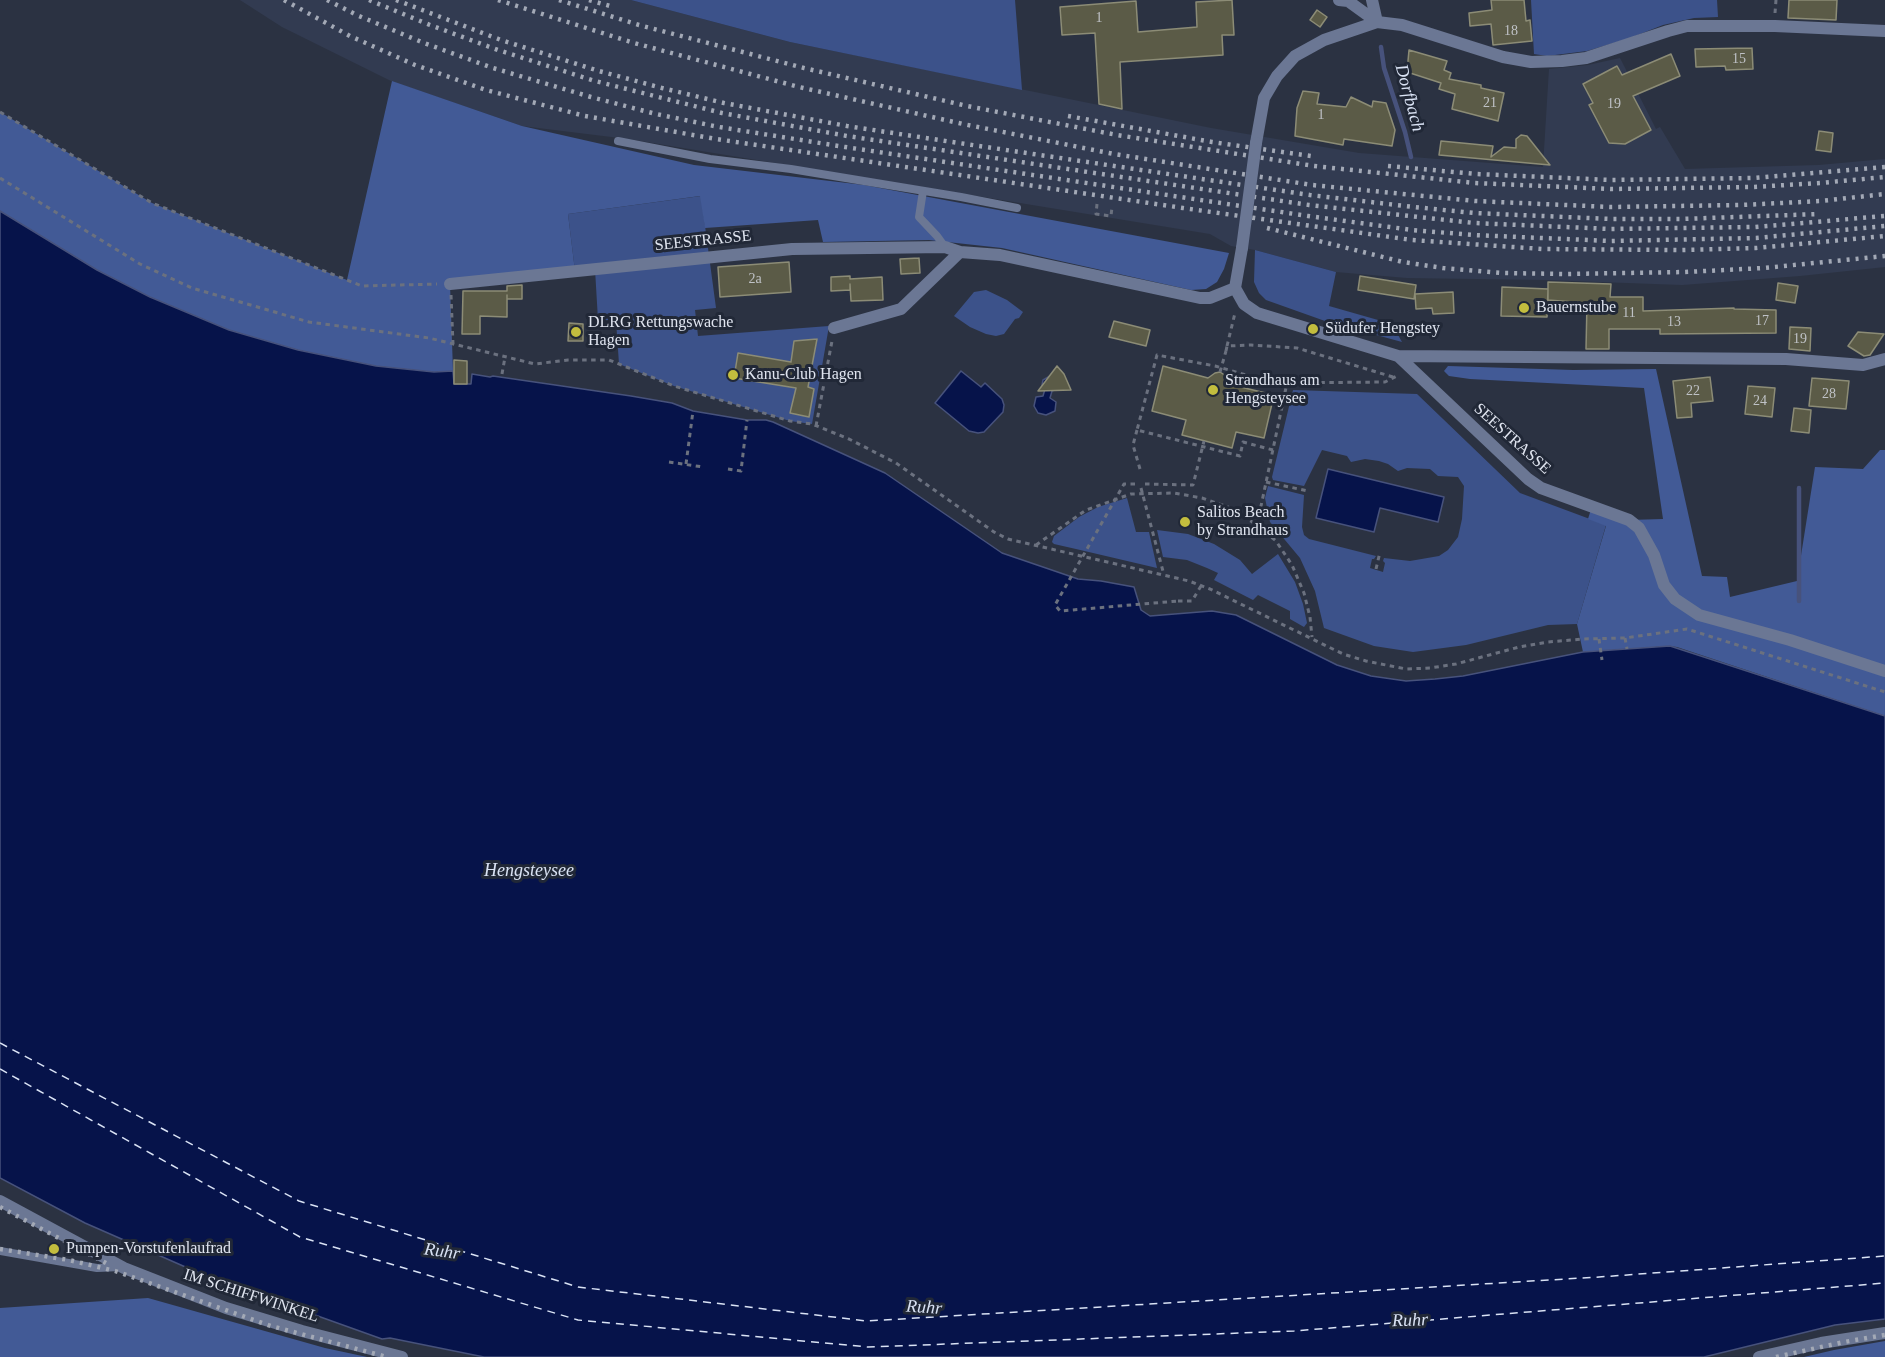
<!DOCTYPE html>
<html>
<head>
<meta charset="utf-8">
<style>
	body { margin:0 }
	canvas { display:block; background:#2b3242 }
</style>
</head>
<body>
<canvas width="1885" height="1357"></canvas>
<script>
const c = document.querySelector('canvas').getContext('2d');
c.lineJoin = 'round';
function fillPath(path, color) {
  c.fillStyle = color;
  c.fill(path, 'evenodd');
}
function poly(rows) {
  const path = new Path2D();
  for (const r of rows) {
    path.moveTo(r[0], r[1]);
    for (let i = 2; i < r.length; i += 2) path.lineTo(r[i], r[i + 1]);
  }
  return path;
}
function stroke(path, color, width, dash) {
  c.strokeStyle = color;
  c.lineWidth = width;
  c.lineCap = dash ? 'butt' : 'round';
  c.setLineDash(dash || []);
  c.stroke(path);
}
function write(font, color, halo, rows, align = 'center') {
  c.font = font + ' "Times New Roman",serif';
  c.lineWidth = 6;
  c.setLineDash([]);
  c.textBaseline = 'middle';
  c.strokeStyle = halo;
  c.fillStyle = color;
  for (const [text, x, y, turn = 0] of rows) {
    c.save();
    c.translate(x, y);
    c.rotate((+turn || 0) * Math.PI / 180);
    c.textAlign = isNaN(turn) ? turn : align;
    if (halo) c.strokeText(text, 0, 0);
    c.fillText(text, 0, 0);
    c.restore();
  }
}
const built = poly([
	[240,0,631,0,790,42,1211,128,1359,153,1543,167,1549,69,1588,65,1620,58,1656,129,1660,127,1685,169,1819,165,1885,159,1885,267,1800,276,1682,285,1546,280,1407,278,1336,272,1255,250,1231,246,1210,234,628,139,522,126,391,81,282,27]
]);
const green = poly([
	[631,0,1015,0,1022,90,790,42],
	[1531,0,1717,0,1718,17,1694,18,1663,25,1630,38,1587,51,1547,56,1534,54],
	[701,196,716,308,695,310,698,336,829,326,812,424,790,421,674,386,619,364,616,320,598,320,595,269,575,271,568,214],
	[1255,250,1336,272,1329,306,1392,324,1402,342,1325,321,1266,300,1259,293,1254,282],
	[986,290,1007,300,1023,312,1019,318,1015,319,1004,334,996,336,986,334,970,327,954,316,974,292],
	[1293,390,1417,394,1520,493,1606,525,1577,624,1548,625,1466,645,1413,652,1374,646,1324,628,1315,591,1300,558,1270,522,1265,498,1268,486,1304,495,1302,527,1304,535,1309,539,1376,556,1374,559,1372,559,1370,568,1383,572,1385,563,1383,561,1384,558,1410,561,1439,556,1448,550,1458,537,1462,519,1464,486,1458,477,1438,476,1430,469,1407,468,1398,471,1388,464,1379,461,1365,459,1351,462,1347,456,1322,450,1304,486,1273,480,1272,477],
	[1127,498,1136,532,1149,532,1157,568,1076,549,1054,544,1052,542,1054,536,1079,517,1098,507],
	[1157,530,1188,534,1214,544,1240,560,1252,574,1278,554,1295,582,1303,604,1307,623,1304,627,1290,619,1290,611,1258,595,1253,600,1214,580,1218,573,1207,568,1187,560,1163,557]
]);
const forest = poly([
	[392,81,522,126,694,165,864,185,1229,253,1224,269,1217,282,1206,289,1191,290,1002,248,929,240,823,242,818,220,705,228,700,196,568,214,575,271,450,284,453,371,434,372,376,366,298,350,229,330,150,297,97,270,0,211,0,112,152,203,347,280],
	[1448,366,1573,370,1656,369,1702,576,1727,577,1730,597,1797,581,1815,467,1863,469,1880,450,1885,450,1885,716,1677,647,1670,646,1583,652,1577,624,1606,526,1588,519,1592,506,1629,520,1663,519,1644,388,1470,379,1449,376,1444,371],
	[148,1298,325,1348,367,1357,0,1357,0,1308],
	[1885,1341,1885,1357,1804,1357,1834,1350]
]);
const water = poly([
	[0,211,97,270,150,297,229,330,298,350,376,366,434,372,453,371,454,384,471,384,472,374,490,377,493,376,631,396,672,403,693,411,747,420,766,420,773,422,885,473,1002,553,1078,579,1101,581,1134,587,1141,610,1150,616,1212,611,1236,615,1337,665,1371,676,1406,681,1435,679,1463,676,1583,652,1670,646,1885,716,1885,1319,1835,1325,1704,1357,484,1357,390,1338,382,1339,206,1276,85,1223,0,1178,0,211],
	[961,371,981,387,985,383,1002,399,1004,405,1003,412,984,432,978,433,969,431,935,403,961,371],
	[1050,376,1055,377,1057,389,1052,391,1050,398,1056,402,1055,411,1046,415,1038,413,1034,406,1036,397,1043,396,1045,389,1042,385,1043,380,1050,376],
	[1328,469,1444,497,1438,522,1380,508,1374,532,1316,518,1328,469]
]);
const stream = poly([
	[1381,47,1384,68,1405,132,1411,157],
	[1799,601,1799,488]
]);
const ferry = poly([
	[0,1043,299,1201,578,1287,867,1321,1599,1277,1885,1256],
	[0,1069,300,1237,578,1320,868,1347,1294,1331,1885,1283]
]);
const building = poly([
	[1232,0,1234,35,1222,35,1223,55,1120,62,1122,109,1099,104,1095,33,1062,35,1060,7,1136,1,1138,32,1197,27,1196,2,1232,0],
	[1491,0,1524,0,1526,21,1530,20,1532,41,1493,45,1491,24,1470,26,1469,13,1492,10,1491,0],
	[1789,0,1837,0,1836,20,1788,18,1789,0],
	[1317,10,1327,17,1320,27,1310,20,1317,10],
	[1752,48,1753,69,1726,70,1725,66,1696,67,1695,49,1752,48],
	[1409,50,1447,61,1444,70,1451,73,1449,79,1481,85,1481,88,1504,93,1498,121,1452,109,1455,94,1439,89,1441,83,1407,72,1409,50],
	[1671,54,1680,76,1633,96,1651,130,1625,144,1609,143,1589,105,1593,103,1583,84,1617,66,1622,75,1671,54],
	[1303,91,1319,93,1317,104,1346,107,1351,97,1372,107,1373,101,1386,103,1395,130,1392,146,1344,139,1343,145,1295,136,1297,108,1303,91],
	[1819,131,1833,133,1831,152,1816,150,1819,131],
	[1521,135,1527,136,1550,165,1439,155,1441,141,1493,146,1491,157,1504,147,1516,148,1516,139,1521,135],
	[919,258,920,273,901,274,900,259,919,258],
	[789,262,791,292,720,297,718,267,789,262],
	[850,276,850,279,882,277,883,300,851,301,850,284,850,290,831,291,831,277,850,276],
	[1360,276,1416,285,1414,299,1358,290,1360,276],
	[1548,282,1611,284,1610,297,1643,297,1643,311,1734,308,1734,309,1776,310,1776,333,1660,334,1660,329,1609,329,1609,349,1586,349,1587,303,1548,300,1548,282],
	[1778,283,1798,286,1795,303,1776,300,1778,283],
	[522,285,522,299,507,299,507,295,507,317,480,316,480,334,462,334,463,291,507,291,507,286,522,285],
	[1502,287,1548,289,1547,317,1501,316,1502,287],
	[1453,292,1454,313,1433,314,1432,308,1416,309,1415,294,1453,292],
	[1114,321,1150,330,1146,346,1109,337,1114,321],
	[569,323,583,324,583,341,568,341,569,323],
	[1790,327,1811,328,1810,351,1789,349,1790,327],
	[1858,332,1884,334,1870,355,1864,356,1848,346,1858,332],
	[817,339,808,387,814,389,809,417,790,413,796,388,734,378,738,353,791,362,794,341,817,339],
	[454,360,467,361,467,384,454,384,454,360],
	[1057,366,1064,374,1071,390,1038,391,1057,366],
	[1163,366,1208,378,1215,373,1220,372,1226,376,1228,384,1274,395,1264,438,1236,432,1232,448,1182,435,1186,420,1152,411,1163,366],
	[1710,377,1713,401,1691,403,1692,417,1677,418,1673,381,1710,377],
	[1812,378,1849,381,1846,409,1809,406,1812,378],
	[1748,386,1775,388,1772,417,1745,414,1748,386],
	[1794,408,1811,410,1809,433,1791,431,1794,408]
]);
const path = poly([
	[1775,13,1776,0],
	[0,112,152,203,362,286,437,284],
	[0,178,140,264,192,288,309,322,429,338,535,364,568,360,609,360,674,386,790,421,812,424,849,439,896,463,994,532,1008,539,1189,581,1210,589,1343,654,1366,661,1406,669,1430,668,1456,664,1519,647,1548,642,1583,639,1625,638,1687,629,1885,692],
	[1097,204,1096,214,1111,216,1112,207],
	[451,295,453,344],
	[1227,346,1235,313],
	[1226,351,1227,346,1251,345,1297,348,1393,377],
	[502,374,505,357],
	[816,426,832,341],
	[1137,430,1133,445,1140,469],
	[1273,450,1243,442,1240,456,1137,430,1157,355,1215,366,1274,383,1385,382,1399,375],
	[669,462,703,467],
	[686,464,693,411],
	[728,469,741,471,747,420],
	[1266,482,1308,491],
	[1141,488,1164,575],
	[1257,525,1287,383],
	[1036,545,1086,510,1131,494,1174,493,1202,498,1228,507,1257,525,1276,541,1292,565,1304,593,1310,617,1312,637],
	[1376,569,1380,552],
	[1178,601,1192,601,1201,586],
	[1625,638,1627,649],
	[1599,639,1602,660]
]);
const lane = poly([
	[618,141,710,159,791,169,961,197,1017,208],
	[923,191,919,217,937,236,945,247],
	[0,1251,97,1268,121,1267]
]);
const street = poly([
	[1339,0,1348,1,1377,22],
	[1372,0,1377,22],
	[1256,143,1264,98,1277,76,1295,56,1324,40,1377,22,1402,25,1503,57,1531,62,1562,61,1586,58,1668,31,1687,26,1775,26,1885,31],
	[1242,248,1235,288,1244,304,1257,313,1398,356,1786,359,1863,365,1885,359],
	[450,284,792,249,945,247,960,252],
	[834,328,901,309,960,252,1000,255,1200,298,1210,298,1235,288],
	[1398,356,1528,479,1541,488,1629,520,1639,528,1654,555,1664,585,1675,599,1699,615,1790,640,1885,671],
	[0,1201,124,1268,226,1308,302,1331,402,1357],
	[1759,1357,1821,1343,1885,1333]
]);
const rail = poly([
	[284,0,350,36,415,65,486,90,585,116,716,139,1183,208,1412,240,1542,249,1681,250,1756,248,1885,236],
	[327,0,359,16,424,43,493,68,591,97,656,114,719,127,845,147,1308,216,1412,230,1473,235,1611,241,1756,238,1885,226],
	[369,0,430,25,498,50,595,81,722,113,847,136,1309,205,1474,223,1611,229,1755,227,1885,216],
	[396,0,501,40,599,71,662,88,724,103,847,126,959,143,1310,195,1414,207,1474,213,1611,219,1681,219,1819,214],
	[498,0,634,43,799,87,963,124,1114,154,1312,185,1475,201,1611,207,1741,205,1821,201,1885,194],
	[559,0,639,25,804,68,967,106,1117,135,1314,166,1475,183,1611,189,1753,187,1820,183,1885,177],
	[589,0,610,6],
	[1068,116,1212,142,1311,156],
	[1388,166,1476,174,1611,180,1753,178,1885,167],
	[1267,228,1403,262,1443,268,1501,273,1566,274,1685,272,1764,268,1885,256],
	[0,1207,106,1263],
	[0,1249,69,1260,115,1271,271,1326,387,1357],
	[1776,1357,1844,1342,1885,1335]
]);
const pathBridge = poly([
	[1220,372,1226,351],
	[1135,484,1124,484,1055,605,1060,611,1178,601],
	[1145,484,1193,485,1204,441]
]);
const streetBridge = poly([
	[1242,248,1256,143]
]);
const markers = [
	[1524,308,6,"#c3bd3e"],
	[1313,329,6,"#c3bd3e"],
	[576,332,6,"#c3bd3e"],
	[733,375,6,"#c3bd3e"],
	[1213,390,6,"#c3bd3e"],
	[1185,522,6,"#c3bd3e"],
	[54,1249,6,"#c3bd3e"]
];
const numberNames = [
	["1",1099,18],
	["18",1511,31],
	["15",1739,59],
	["21",1490,103],
	["19",1614,104],
	["1",1321,115],
	["2a",755,279],
	["11",1629,313],
	["17",1762,321],
	["13",1674,322],
	["19",1800,339],
	["22",1693,391],
	["28",1829,394],
	["24",1760,401]
];
const streetNames = [
	["SEESTRASSE",703,241,-6],
	["SEESTRASSE",1512,439,42],
	["IM SCHIFFWINKEL",251,1296,18]
];
const poiNames = [
	["Bauernstube",1536,308],
	["DLRG Rettungswache",588,323],
	["Hagen",588,341],
	["Südufer Hengstey",1325,329],
	["Kanu-Club Hagen",745,375],
	["Strandhaus am",1225,381],
	["Hengsteysee",1225,399],
	["Salitos Beach",1197,513],
	["by Strandhaus",1197,531],
	["Pumpen-Vorstufenlaufrad",66,1249]
];
const waterNames = [
	["Dorfbach",1409,98,75],
	["Hengsteysee",529,871],
	["Ruhr",442,1252,8],
	["Ruhr",924,1308,4],
	["Ruhr",1410,1321,-2]
];
fillPath(built, '#323b51');
fillPath(green, '#3c528a');
fillPath(forest, '#425a96');
fillPath(water, '#06134a');
stroke(water, '#47527c', 1.5);
stroke(stream, '#47527c', 4.5);
stroke(ferry, '#d9e2f4', 1.5, [8, 6]);
fillPath(building, '#5b5b47');
stroke(building, '#8c8c76', 1.5);
stroke(path, '#6b717f', 3, [4.5, 4.5]);
stroke(lane, '#6b7794', 8);
stroke(street, '#6b7794', 12);
stroke(rail, '#a3a9b6', 4.5, [3, 6]);
stroke(pathBridge, '#6b717f', 3, [4.5, 4.5]);
stroke(streetBridge, '#6b7794', 12);
for (const [x, y, r, color] of markers) {
  const dot = new Path2D();
  dot.arc(x, y, r, 0, 2 * Math.PI);
  c.fillStyle = color;
  c.fill(dot);
  stroke(dot, '#212837', 2);
}
write('14px', '#bfc2c6', null, numberNames);
write('16px', '#e0e5f0', '#212837', streetNames);
write('16px', '#e0e5f0', '#212837', poiNames, 'left');
write('italic 18px', '#d9e2f4', '#212837', waterNames);
</script>
</body>
</html>
